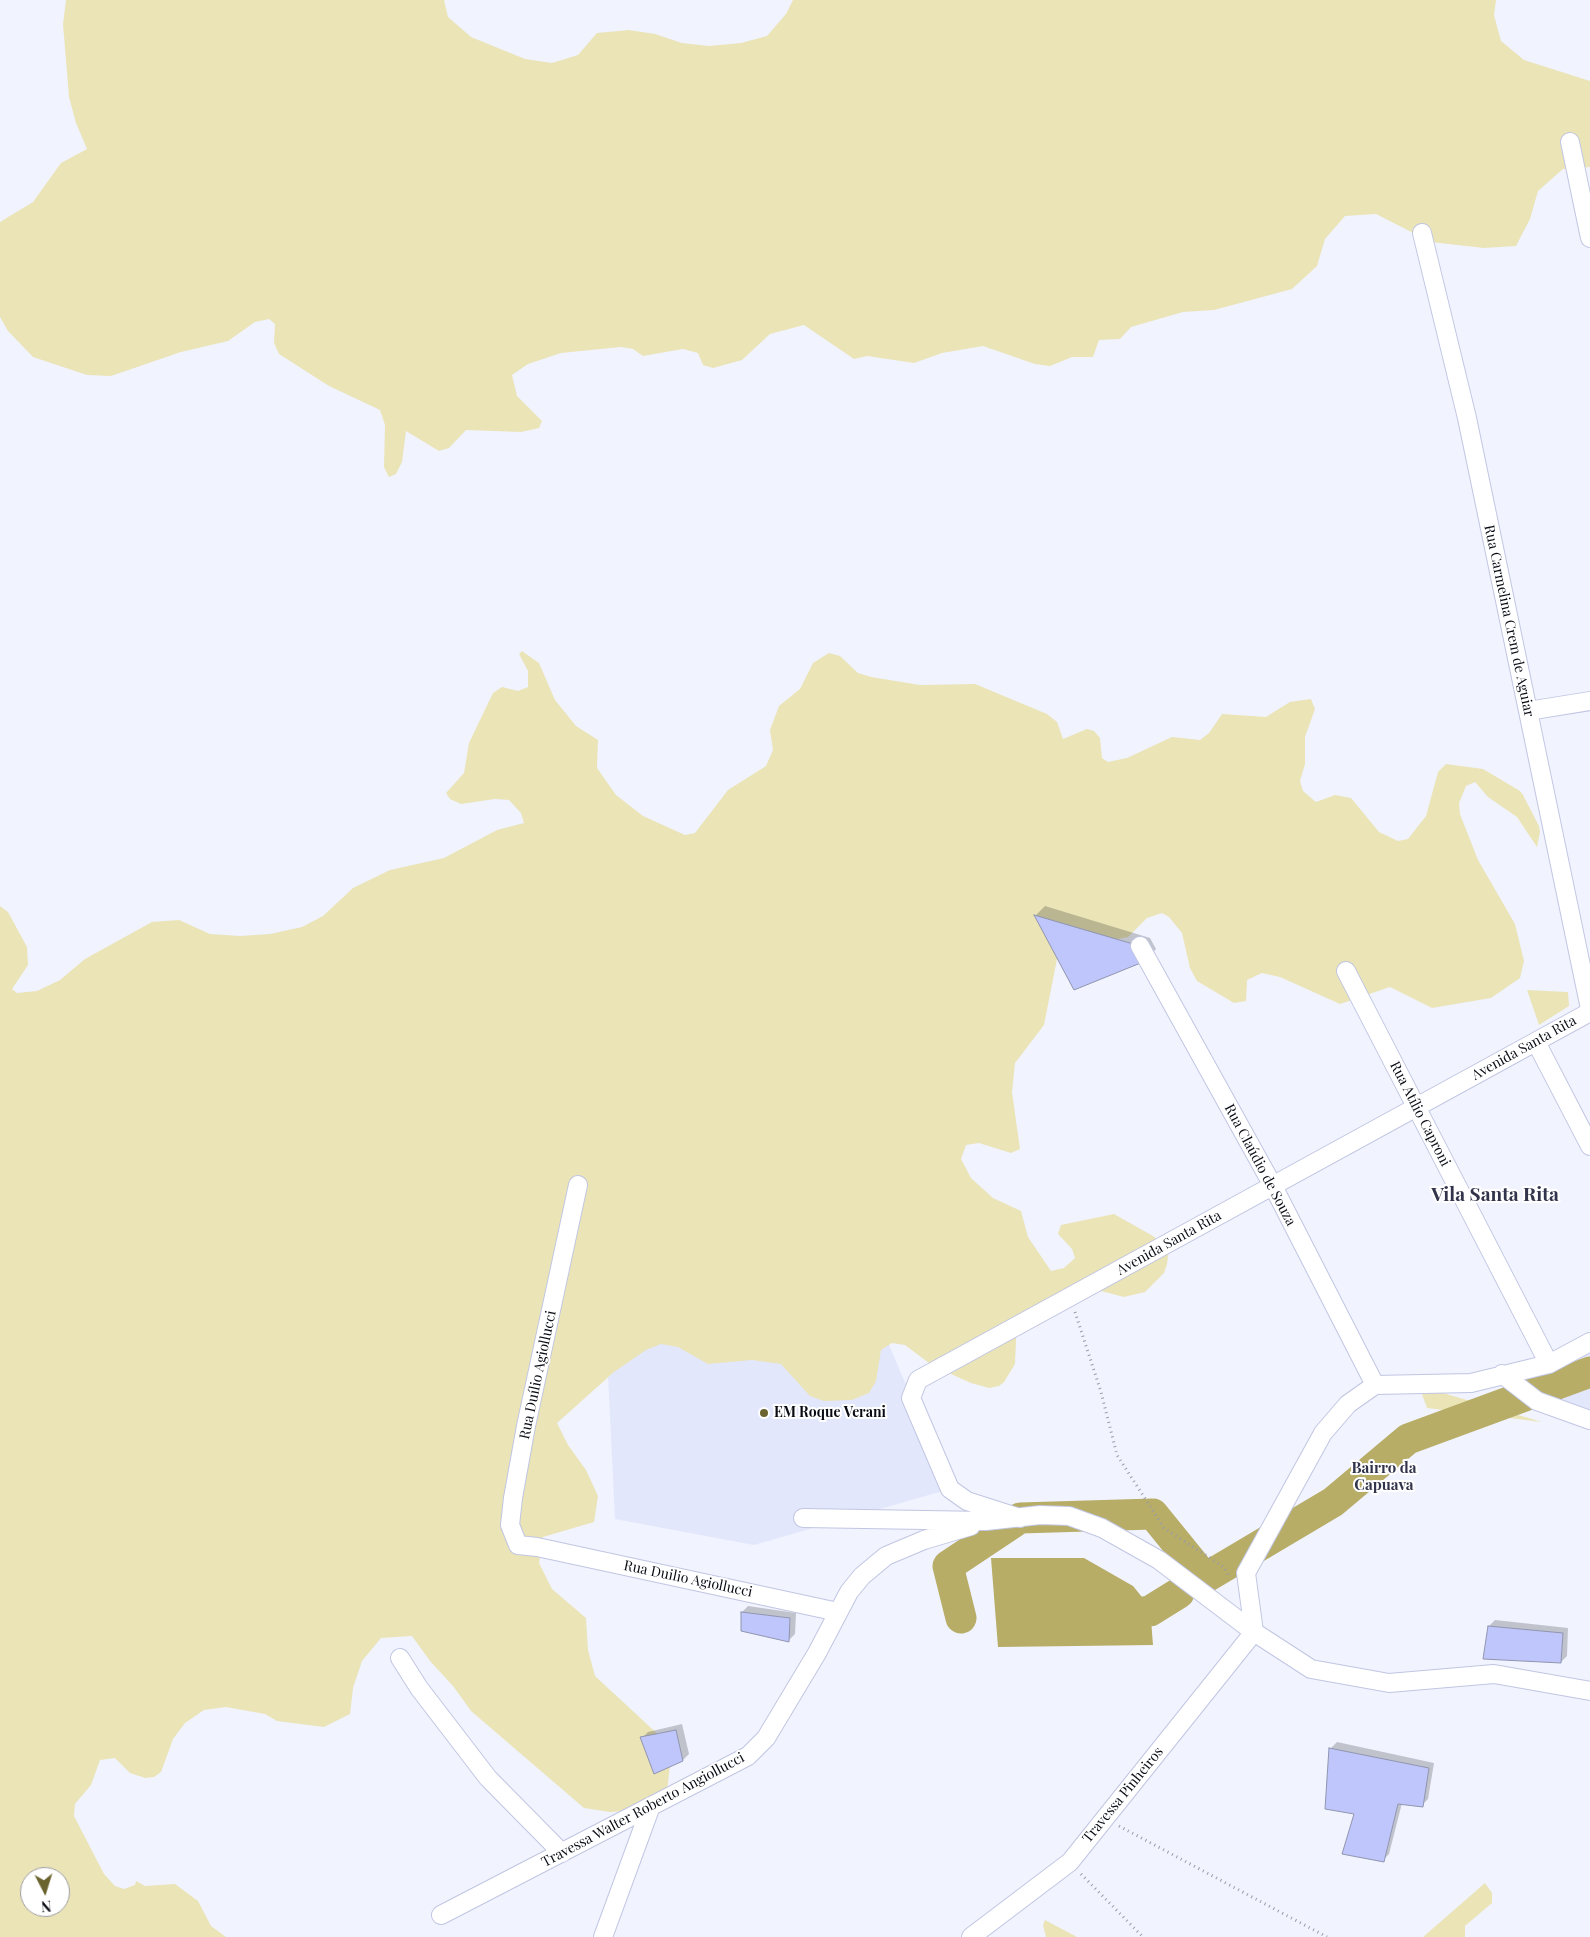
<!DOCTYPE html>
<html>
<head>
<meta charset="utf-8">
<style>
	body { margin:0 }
	#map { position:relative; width:1590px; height:1937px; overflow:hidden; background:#f1f3ff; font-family:"Playfair Display",serif }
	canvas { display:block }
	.north { position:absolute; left:20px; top:1867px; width:50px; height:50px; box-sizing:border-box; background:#fff; border:1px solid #9d9da1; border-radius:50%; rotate:175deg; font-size:14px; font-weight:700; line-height:20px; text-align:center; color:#090b14 }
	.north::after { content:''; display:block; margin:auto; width:18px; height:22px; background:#6a632f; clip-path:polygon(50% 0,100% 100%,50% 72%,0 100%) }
</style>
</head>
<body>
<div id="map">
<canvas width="1590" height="1937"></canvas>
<div class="north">N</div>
</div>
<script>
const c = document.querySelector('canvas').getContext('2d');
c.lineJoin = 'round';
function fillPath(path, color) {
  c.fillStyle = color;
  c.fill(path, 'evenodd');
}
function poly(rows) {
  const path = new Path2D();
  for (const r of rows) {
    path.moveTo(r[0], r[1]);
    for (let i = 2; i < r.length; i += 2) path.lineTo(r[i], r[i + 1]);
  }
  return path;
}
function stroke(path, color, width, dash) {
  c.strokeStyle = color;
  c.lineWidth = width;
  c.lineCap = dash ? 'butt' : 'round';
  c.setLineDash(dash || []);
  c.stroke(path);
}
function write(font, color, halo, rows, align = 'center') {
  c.font = font + ' "Playfair Display",serif';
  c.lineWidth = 4;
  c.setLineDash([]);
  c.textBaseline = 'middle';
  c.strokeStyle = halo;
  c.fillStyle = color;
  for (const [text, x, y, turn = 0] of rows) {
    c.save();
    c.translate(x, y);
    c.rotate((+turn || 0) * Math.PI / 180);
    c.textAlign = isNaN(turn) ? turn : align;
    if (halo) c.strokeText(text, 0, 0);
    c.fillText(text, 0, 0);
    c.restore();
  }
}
const built = poly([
	[868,1295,950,1489,754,1545,615,1519,606,1335],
	[1590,1344,1590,1418,1538,1401,1549,1366]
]);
const green = poly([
	[66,0,444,0,448,17,471,37,525,59,552,63,578,55,597,33,629,30,655,34,682,43,709,46,741,43,767,36,786,14,793,0,1496,0,1494,15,1501,41,1524,60,1590,81,1590,167,1563,169,1538,191,1530,219,1516,246,1484,248,1431,242,1376,214,1345,216,1325,239,1317,266,1292,289,1214,310,1183,312,1131,327,1120,339,1099,340,1093,357,1072,357,1050,366,1035,364,983,346,942,353,914,363,867,356,854,359,804,325,770,334,742,360,713,368,703,365,698,353,683,349,643,356,633,349,621,347,561,353,528,364,512,375,517,396,542,421,539,428,521,432,466,430,449,448,439,451,406,431,402,462,396,474,389,477,384,467,385,425,380,410,329,386,279,354,274,343,275,324,269,319,255,322,228,341,181,352,111,376,87,375,33,357,8,331,0,317,0,222,33,202,61,163,87,149,76,123,69,97,63,24],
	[522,651,539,663,555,700,576,726,598,740,597,768,616,795,643,816,685,835,695,833,728,790,766,766,773,750,770,730,779,706,800,689,813,663,829,653,840,656,858,673,871,677,920,685,975,684,1047,714,1057,722,1063,739,1087,729,1094,731,1100,738,1102,758,1108,762,1127,758,1172,737,1200,740,1209,733,1222,714,1266,717,1290,702,1311,699,1315,709,1305,737,1305,764,1300,781,1303,791,1316,802,1335,795,1351,798,1379,832,1398,841,1408,839,1426,816,1438,772,1446,764,1483,769,1520,791,1523,795,1539,826,1540,832,1537,847,1517,817,1488,797,1475,782,1466,786,1459,803,1460,814,1478,860,1515,924,1524,961,1520,978,1491,998,1432,1008,1390,987,1340,1004,1280,977,1262,973,1247,980,1246,1001,1234,1003,1197,981,1190,968,1182,933,1169,917,1162,913,1147,918,1128,937,1079,947,1057,959,1044,1025,1015,1063,1012,1092,1020,1149,1011,1153,979,1143,966,1145,961,1159,971,1178,993,1198,1021,1211,1028,1237,1051,1271,1064,1268,1075,1258,1072,1249,1058,1234,1061,1225,1114,1214,1153,1236,1169,1249,1167,1264,1164,1273,1145,1292,1124,1297,1082,1286,1053,1297,1039,1326,1017,1318,1015,1364,1004,1382,999,1386,989,1388,971,1383,933,1366,905,1345,892,1343,881,1350,876,1381,869,1393,852,1400,824,1401,810,1396,781,1364,752,1360,708,1364,678,1347,661,1344,646,1350,614,1372,557,1423,568,1445,586,1470,598,1496,594,1522,543,1537,539,1563,552,1589,586,1618,588,1650,595,1676,663,1739,670,1765,667,1792,642,1810,610,1812,584,1808,471,1711,453,1686,430,1661,412,1636,381,1638,362,1661,353,1688,350,1714,324,1727,277,1721,265,1714,226,1707,204,1710,185,1723,173,1739,161,1772,154,1777,145,1778,130,1773,115,1758,100,1760,91,1785,75,1804,74,1816,104,1874,115,1886,124,1889,135,1885,136,1881,145,1886,175,1884,198,1901,211,1926,226,1937,0,1937,0,906,8,912,27,947,28,965,12,989,17,993,37,991,60,980,85,959,152,922,179,920,210,934,240,936,270,934,302,927,323,916,353,888,390,870,444,858,497,830,524,823,521,813,509,800,495,799,461,804,450,799,446,793,464,773,469,743,493,693,502,687,518,691,528,687,528,671,519,654],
	[30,1877,60,1877,60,1907,30,1907],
	[1527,990,1568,992,1569,1006,1539,1025],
	[1419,1386,1542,1422,1427,1408],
	[1485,1883,1492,1893,1492,1903,1465,1926,1465,1937,1423,1937],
	[1045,1920,1077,1937,1046,1937,1043,1925]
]);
const water = poly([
	[991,1558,1084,1558,1133,1586,1150,1607,1153,1645,998,1647]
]);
const shadow = poly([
	[1045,906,1150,938,1156,949,1147,959,1074,989,1036,915],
	[748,1606,796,1613,795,1634,789,1640,742,1612],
	[1495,1620,1568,1628,1567,1656,1561,1662,1489,1626],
	[682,1724,689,1754,683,1760,642,1738,648,1732],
	[1337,1742,1434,1763,1428,1799,1422,1805,1402,1803,1389,1854,1383,1860,1356,1813,1326,1808,1331,1748]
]);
const river = poly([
	[1128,1614,1150,1611,1179,1593],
	[961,1618,948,1566,1020,1518,1153,1514,1205,1578,1333,1502,1408,1439,1590,1372]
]);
const building = poly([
	[1034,915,1140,946,1148,960,1074,990,1034,915],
	[741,1612,790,1618,789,1642,741,1631,741,1612],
	[1488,1626,1563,1633,1561,1663,1483,1659,1488,1626],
	[676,1730,683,1761,654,1774,640,1737,676,1730],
	[1329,1748,1429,1768,1423,1807,1398,1804,1384,1862,1342,1854,1354,1814,1325,1809,1329,1748]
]);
const path = poly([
	[1075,1312,1101,1392,1117,1455,1164,1528,1224,1567,1228,1575],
	[1119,1826,1327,1937],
	[1081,1874,1143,1937]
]);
const street = poly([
	[1570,142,1590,238],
	[1422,233,1467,418,1590,1009],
	[1528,711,1590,701],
	[1140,946,1273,1186,1375,1385],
	[1346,971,1549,1364],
	[1536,1042,1590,1146],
	[578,1185,526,1426,513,1498,510,1525,518,1545,537,1547,838,1612],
	[1502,1374,1537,1401,1590,1420],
	[803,1518,986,1521,1040,1515,1069,1516,1102,1528,1159,1560,1254,1632,1311,1669,1389,1683,1494,1674,1590,1691],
	[1020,1518,967,1501,950,1489,911,1398,918,1380,1590,1012],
	[400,1658,419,1688,488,1778,562,1853],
	[441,1915,748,1756,766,1738,817,1653,849,1592,862,1576,886,1556,924,1540,971,1526],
	[603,1937,651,1806],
	[971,1937,1070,1862,1254,1632,1246,1573,1323,1433,1348,1404,1375,1385,1471,1383,1549,1364,1590,1342]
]);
const markers = [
	[764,1413,5,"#6a632f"]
];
const streetNames = [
	["Rua Carmelina Crem de Aguiar",1509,621,78],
	["Avenida Santa Rita",1524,1048,-29],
	["Rua Atílio Caproni",1420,1114,63],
	["Rua Claúdio de Souza",1260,1165,62],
	["Avenida Santa Rita",1169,1243,-29],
	["Rua Duílio Agiollucci",538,1375,-78],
	["Rua Duilio Agiollucci",688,1579,12],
	["Travessa Pinheiros",1123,1795,-51],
	["Travessa Walter Roberto Angiollucci",643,1810,-28]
];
const poiNames = [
	["EM Roque Verani",774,1413]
];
const neighbourhoodNames = [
	["Bairro da",1384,1468],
	["Capuava",1384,1485]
];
const districtNames = [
	["Vila Santa Rita",1495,1195]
];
fillPath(built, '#e3e7fc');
fillPath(green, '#eae4b7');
fillPath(water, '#b7ad67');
fillPath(shadow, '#0003');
stroke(river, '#b7ad67', 31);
fillPath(building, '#bec6fb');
stroke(building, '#9095af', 1);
stroke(street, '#c1c6e2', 20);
stroke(path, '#9a9ca7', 3, [1, 4]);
stroke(street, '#fff', 18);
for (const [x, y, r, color] of markers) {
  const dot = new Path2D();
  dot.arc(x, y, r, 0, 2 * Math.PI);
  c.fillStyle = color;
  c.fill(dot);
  stroke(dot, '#fff', 2);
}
write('14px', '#090b14', '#fff', streetNames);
write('bold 14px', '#090b14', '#fff', poiNames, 'left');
write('bold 15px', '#31344a', '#fff', neighbourhoodNames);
write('bold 19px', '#31344a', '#fff', districtNames);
</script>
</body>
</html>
